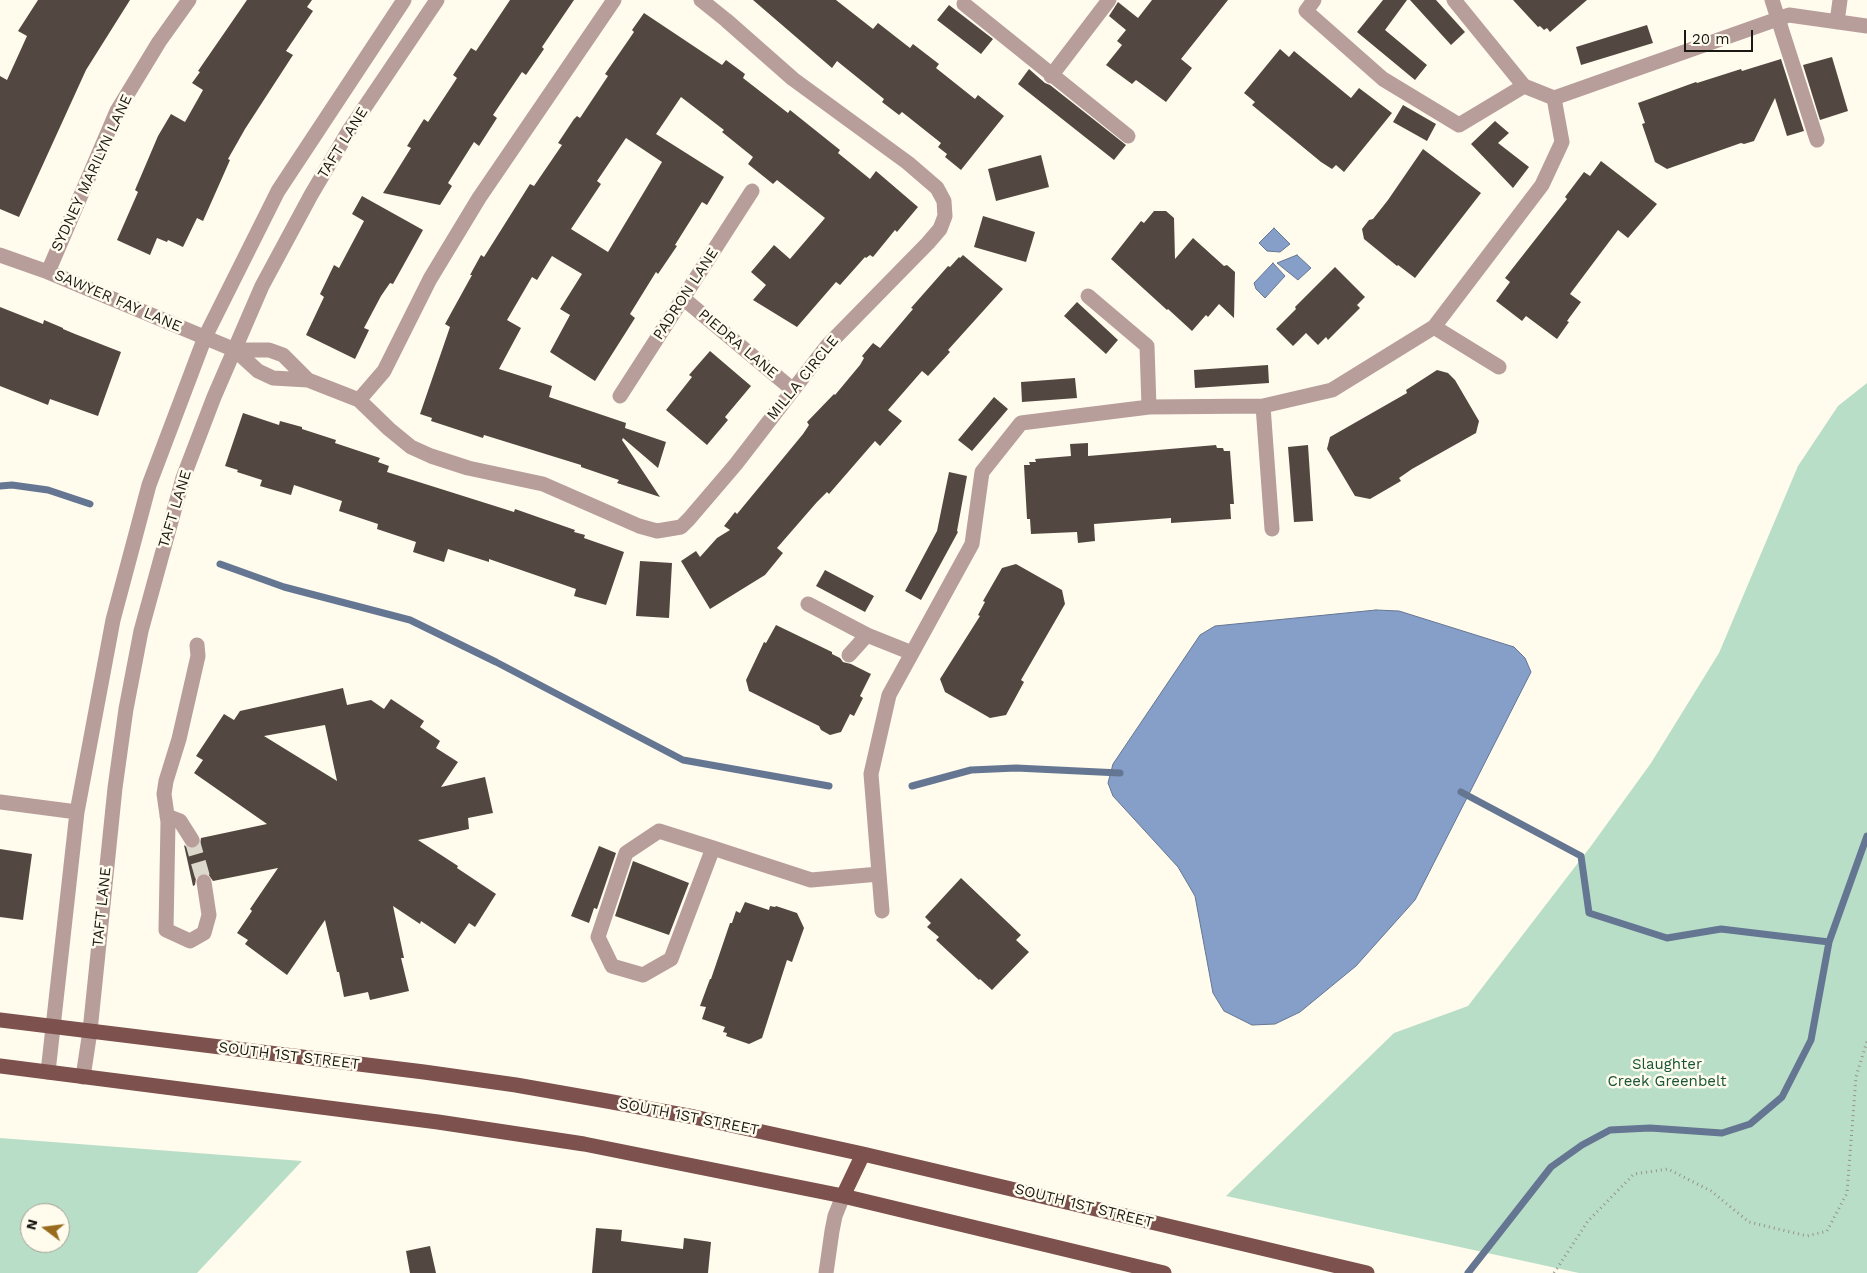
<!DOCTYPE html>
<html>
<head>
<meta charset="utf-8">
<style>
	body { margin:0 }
	#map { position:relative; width:1867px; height:1273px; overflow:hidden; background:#fffbed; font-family:"Work Sans",sans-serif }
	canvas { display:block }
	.north { position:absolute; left:20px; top:1203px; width:50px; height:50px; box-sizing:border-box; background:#fffbed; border:1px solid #a3a096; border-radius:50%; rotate:285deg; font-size:14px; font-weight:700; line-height:20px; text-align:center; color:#191813 }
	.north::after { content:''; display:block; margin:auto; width:18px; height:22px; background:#996b1c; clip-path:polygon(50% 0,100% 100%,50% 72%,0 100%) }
	.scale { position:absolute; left:1684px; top:30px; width:69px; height:22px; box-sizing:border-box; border:2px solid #191813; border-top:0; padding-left:6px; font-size:15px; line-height:18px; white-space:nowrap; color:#191813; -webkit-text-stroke:4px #fffbed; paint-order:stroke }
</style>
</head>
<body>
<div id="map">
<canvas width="1867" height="1273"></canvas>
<div class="north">N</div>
<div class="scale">20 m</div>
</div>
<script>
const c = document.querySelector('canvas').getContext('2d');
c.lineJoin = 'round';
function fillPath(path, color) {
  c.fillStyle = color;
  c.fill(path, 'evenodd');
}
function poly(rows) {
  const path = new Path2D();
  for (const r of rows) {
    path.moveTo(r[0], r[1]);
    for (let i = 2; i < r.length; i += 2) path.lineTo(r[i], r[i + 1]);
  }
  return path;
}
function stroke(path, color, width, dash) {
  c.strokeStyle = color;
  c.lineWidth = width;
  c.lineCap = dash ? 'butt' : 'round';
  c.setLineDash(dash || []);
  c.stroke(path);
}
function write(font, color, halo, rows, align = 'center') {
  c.font = font + ' "Work Sans",sans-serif';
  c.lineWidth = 5;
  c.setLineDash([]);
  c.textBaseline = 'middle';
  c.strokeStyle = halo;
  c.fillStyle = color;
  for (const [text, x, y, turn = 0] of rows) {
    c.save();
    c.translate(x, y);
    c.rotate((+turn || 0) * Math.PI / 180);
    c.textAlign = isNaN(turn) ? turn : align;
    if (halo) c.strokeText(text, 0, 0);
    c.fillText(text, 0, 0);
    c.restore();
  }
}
const green = poly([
	[1867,383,1867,1273,1579,1273,1226,1196,1394,1033,1468,1006,1591,846,1651,763,1719,653,1798,466,1838,406],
	[0,1138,302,1161,197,1273,0,1273],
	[30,1213,60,1213,60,1243,30,1243]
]);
const water = poly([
	[1274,228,1290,244,1280,252,1267,251,1259,243,1274,228],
	[1297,255,1311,268,1298,280,1277,263,1297,255],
	[1273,263,1285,276,1265,298,1256,289,1254,283,1273,263],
	[1376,610,1399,611,1514,647,1525,658,1531,672,1415,900,1356,966,1300,1012,1275,1024,1252,1025,1224,1011,1213,993,1195,896,1178,867,1113,796,1108,783,1113,764,1200,635,1215,626,1376,610]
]);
const stream = poly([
	[0,486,12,485,48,490,90,504],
	[220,564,284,587,410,620,496,662,683,760,829,786],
	[912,786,971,770,1016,768,1120,773],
	[1461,792,1581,856,1589,913,1667,938,1721,929,1829,942],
	[1468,1273,1551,1167,1582,1145,1610,1130,1650,1128,1722,1133,1750,1124,1782,1097,1811,1040,1829,942,1867,836]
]);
const building = poly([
	[38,0,130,0,86,70,19,217,0,209,0,76,7,80,27,36,18,31],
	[247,0,312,0,307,7,313,11,286,51,293,55,245,129,228,159,230,160,203,221,197,218,183,247,168,240,167,242,157,238,150,255,117,240,138,192,135,190,158,136,171,114,185,122,203,90,192,83,200,72,198,71],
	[510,0,574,0,542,47,544,49,526,75,522,72,493,115,497,118,479,146,474,142,448,183,452,186,440,205,383,193,411,148,407,146,424,119,428,122,457,78,453,75,471,48,476,51],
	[753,0,836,0,873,29,878,23,910,48,913,44,939,64,936,68,975,99,978,95,1004,116,961,170,945,157,947,154,938,147,941,143,902,112,899,115,882,102,884,99,837,61,832,68],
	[1152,0,1228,0,1181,59,1192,68,1166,102,1136,80,1132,84,1106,65,1122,45,1117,41,1126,30,1109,16,1118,2,1138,18],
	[1383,0,1407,0,1385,30,1427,65,1415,80,1357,32],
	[1410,0,1436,0,1465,32,1451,45],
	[1513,0,1587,0,1550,32,1547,28,1544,30,1540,26,1538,27],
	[949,5,993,39,981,54,937,20],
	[644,13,722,65,726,60,745,74,743,78,788,113,790,110,840,150,838,153,870,179,876,171,918,207,897,232,895,230,873,257,870,255,866,258,865,257,840,285,836,282,797,327,753,300,766,285,751,272,774,245,790,259,825,218,777,180,773,184,748,164,753,157,722,132,724,130,681,97,656,134,724,177,707,205,702,202,675,245,677,246,658,274,656,272,630,314,635,318,595,381,550,352,570,315,560,309,582,274,552,256,537,280,532,277,507,320,521,328,499,369,552,386,549,397,626,423,625,428,666,442,658,468,623,438,622,440,660,497,617,483,619,480,581,467,581,465,484,435,483,438,431,421,432,418,420,414,450,327,445,324,472,275,470,275,481,255,484,257,530,184,534,186,562,145,558,143,574,119,577,116,580,118,608,76,605,74,634,32,632,30],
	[626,138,662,162,608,252,571,229,601,184,597,181],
	[1647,25,1653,43,1581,65,1576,47],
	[1280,49,1289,57,1294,51,1351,98,1359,88,1392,113,1344,172,1336,165,1332,169,1321,162,1252,105,1255,102,1244,93],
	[1832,57,1848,111,1820,120,1803,65],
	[1781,59,1804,131,1787,136,1775,98,1754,141,1744,144,1741,143,1667,169,1655,162,1642,124,1645,123,1638,103,1696,82,1697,83,1741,69,1742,71],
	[1029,69,1045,83,1050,85,1126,145,1114,160,1018,84],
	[1403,105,1436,124,1427,141,1393,122],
	[1495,121,1509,133,1498,143,1529,167,1513,188,1471,144],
	[1423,149,1481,193,1415,278,1398,265,1397,266,1364,239,1362,229,1369,220,1373,219,1388,200],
	[1041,155,1049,187,996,201,988,169],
	[1601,161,1657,204,1628,238,1618,230,1570,294,1581,302,1567,321,1569,322,1557,339,1526,316,1522,321,1496,301,1510,282,1505,278,1567,199,1565,197,1584,172,1590,176],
	[362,196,423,230,393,284,390,283,381,296,364,328,369,330,355,359,306,335,324,297,320,294,334,265,339,268,364,221,352,214],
	[1154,211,1166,211,1174,218,1175,259,1193,238,1224,266,1227,265,1235,272,1234,318,1219,304,1208,317,1206,315,1192,331,1168,309,1167,310,1111,259,1141,221,1144,223],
	[983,216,1035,232,1026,262,974,247],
	[963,255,1003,289,948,350,950,352,928,376,922,371,888,410,902,421,880,446,875,441,829,494,827,492,817,502,777,548,783,553,765,575,710,609,681,561,696,551,700,557,717,538,730,530,724,526,735,512,737,514,803,434,809,425,807,422,834,394,835,395,860,365,864,358,862,356,873,343,880,348,913,309,911,308,948,266,950,267,959,257,960,258],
	[1335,267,1365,297,1357,305,1360,308,1328,340,1326,337,1318,345,1306,333,1293,346,1276,329,1296,309,1295,307],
	[1077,302,1118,340,1106,354,1064,316],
	[0,307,43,324,44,320,63,328,63,329,75,334,121,352,98,416,50,399,48,405,0,386],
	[710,351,751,386,725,417,728,420,707,445,666,410,692,377,689,375],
	[1268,365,1269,383,1195,388,1194,370],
	[1437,370,1448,373,1455,380,1479,421,1476,433,1412,469,1399,478,1401,481,1370,499,1355,496,1327,449,1330,437,1407,393,1406,390],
	[1075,378,1077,398,1022,402,1021,382],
	[994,397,1008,409,972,451,958,440],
	[243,413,279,425,280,421,302,427,302,429,336,440,335,443,380,458,378,462,389,466,387,472,514,512,515,509,575,530,574,532,585,535,584,538,624,552,606,605,574,596,576,589,489,559,489,562,448,549,444,562,413,552,416,542,377,529,378,524,339,511,342,501,294,485,291,495,260,486,262,480,237,472,238,470,225,466],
	[1088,443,1088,456,1216,445,1217,448,1223,448,1224,451,1230,451,1234,504,1230,504,1231,519,1171,523,1171,518,1094,524,1095,541,1078,543,1077,532,1031,534,1030,519,1027,519,1024,465,1030,465,1029,462,1036,462,1035,459,1071,456,1070,444],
	[1308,445,1313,521,1294,522,1288,447],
	[949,472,967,476,957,531,958,532,921,600,905,591,937,531],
	[640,561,672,563,669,618,636,616],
	[1016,564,1062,590,1065,604,1021,680,1024,682,1006,715,990,718,945,692,940,679,980,616,978,615,985,602,983,601,1002,568],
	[825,570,874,596,865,612,816,586],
	[776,625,832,652,832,654,840,658,843,662,851,664,871,674,860,696,863,698,854,716,850,714,841,732,830,735,821,730,819,726,749,691,746,680,764,642,766,643],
	[343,688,347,705,371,700,384,709,391,699,424,721,420,727,440,741,436,748,458,762,441,787,485,777,493,813,468,818,469,829,418,840,458,866,457,868,496,894,475,927,469,923,455,944,421,921,420,924,393,906,404,958,401,958,409,991,370,1000,368,992,344,997,339,972,337,972,325,920,287,975,245,944,248,940,237,933,252,911,250,909,278,868,213,881,208,874,202,873,196,878,195,885,193,886,184,845,188,848,193,849,200,845,201,838,267,824,194,773,203,760,196,756,224,714,234,720,240,711],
	[325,725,337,781,264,736],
	[599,846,616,853,597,909,594,908,589,923,571,916],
	[0,849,32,854,23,920,0,917],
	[633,861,689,883,669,935,615,916],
	[961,878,1021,935,1016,940,1029,952,992,990,980,979,979,980,936,940,939,937,927,927,931,923,925,917],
	[745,902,769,910,770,906,775,907,776,906,797,913,804,928,792,962,787,960,762,1038,749,1044,726,1036,727,1033,723,1032,725,1027,702,1019,706,1007,700,1006,710,979,711,979,730,923,732,923,736,911,740,913],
	[596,1228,622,1230,621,1241,683,1249,684,1238,711,1242,708,1273,592,1273],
	[430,1246,436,1273,410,1273,406,1251]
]);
const minorTunnel = poly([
	[192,840,204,882]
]);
const path = poly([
	[1554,1273,1588,1221,1634,1174,1668,1169,1711,1191,1749,1222,1807,1236,1827,1231,1847,1193,1856,1077,1867,1041]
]);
const minor = poly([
	[1314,0,1306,11,1383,79,1459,125,1524,86],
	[1454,0,1524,86,1554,98],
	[1772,0,1817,140],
	[964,4,1128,136],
	[1837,22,1840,0],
	[1051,76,1109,0],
	[0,255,48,272,235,350],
	[48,272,117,111,159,42,189,0],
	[1088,296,1147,346,1149,407],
	[684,299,792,389],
	[1434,327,1499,367],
	[308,380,283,355,269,350,235,350,258,371,273,378,308,380,359,400,389,429,411,447,431,456,468,468,543,484,639,526,657,531,681,527,689,519,736,464,827,346,928,243,940,229,945,216,944,201,937,188,908,163,793,79,726,20,701,0],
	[620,396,752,191],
	[359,400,384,371,430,279,479,198,614,0],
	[1263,406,1272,529],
	[808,604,867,635],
	[197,645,198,656,179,739,166,781,164,794,168,822,166,930,190,941,204,933,209,915,204,882],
	[849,655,867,635,912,653],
	[0,802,77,812],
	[167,816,180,821,192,840],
	[713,848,671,959,643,975,612,966,598,937,626,853,659,831,713,848,811,880,879,874],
	[882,911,871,774,889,695,972,544,982,472,1021,423,1149,407,1263,406,1332,390,1434,327,1542,185,1562,142,1554,98,1789,15,1867,26],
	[48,1072,77,812,113,620,149,485,205,337,278,191,404,0],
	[83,1077,90,1031,115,788,126,709,141,631,183,478,214,397,262,286,311,195,348,132,437,0],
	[826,1273,832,1231,835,1216,843,1196]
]);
const major = poly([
	[0,1020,424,1072,516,1085,607,1101,694,1117,863,1154,1367,1273],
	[0,1066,438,1122,584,1144,843,1196,1164,1273],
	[843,1196,863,1154]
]);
const streetNames = [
	["TAFT LANE",343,143,-58],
	["SYDNEY MARILYN LANE",92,173,-65],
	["PADRON LANE",686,294,-57],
	["SAWYER FAY LANE",118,301,23],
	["PIEDRA LANE",738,344,40],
	["MILLA CIRCLE",803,378,-51],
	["TAFT LANE",175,509,-73],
	["TAFT LANE",102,907,-84],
	["SOUTH 1ST STREET",289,1056,7],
	["SOUTH 1ST STREET",689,1117,11],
	["SOUTH 1ST STREET",1084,1206,14]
];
const parkNames = [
	["Slaughter",1667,1065],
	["Creek Greenbelt",1667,1082]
];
fillPath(green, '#b9dec8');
fillPath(water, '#869fc9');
stroke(water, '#657692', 1);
stroke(stream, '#657692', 7);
fillPath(building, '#534841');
stroke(minorTunnel, '#dcd9cc', 15, [15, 8]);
stroke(path, '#969389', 3, [1, 4]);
stroke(minor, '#b79e9b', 15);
stroke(major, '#7c514e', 15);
write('15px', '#191813', '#fffbed', streetNames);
write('15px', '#155438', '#fffbed', parkNames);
</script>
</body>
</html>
